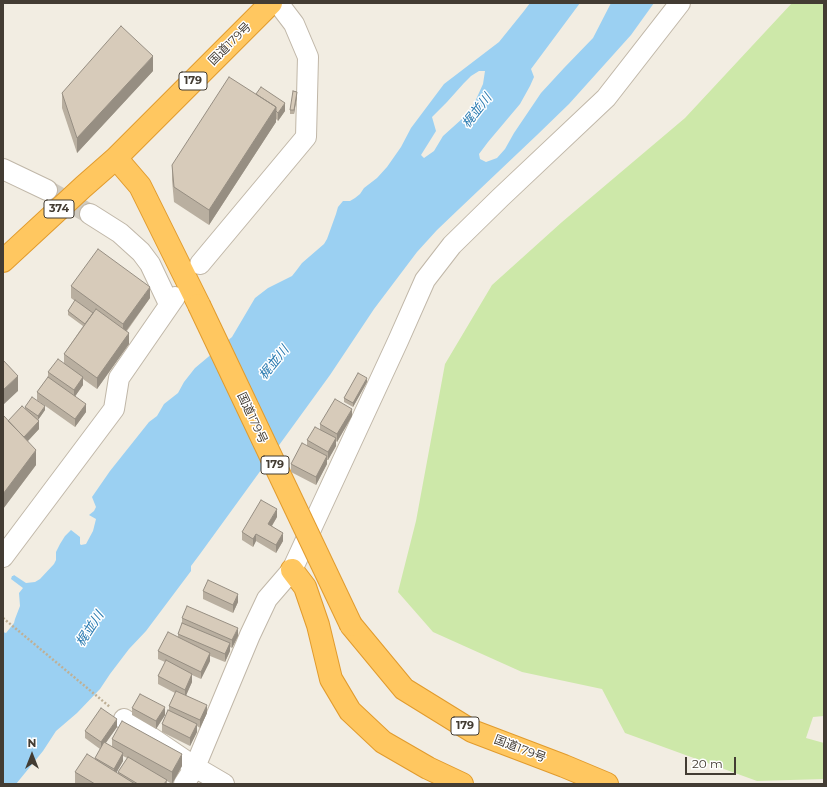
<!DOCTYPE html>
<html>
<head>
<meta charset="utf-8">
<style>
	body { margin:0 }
	#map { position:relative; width:827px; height:787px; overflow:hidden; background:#f2ede2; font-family:Montserrat,sans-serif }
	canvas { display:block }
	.frame { position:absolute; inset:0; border:4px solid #433c33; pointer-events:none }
	.north { position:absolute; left:12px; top:735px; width:40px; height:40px; -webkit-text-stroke:3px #fff; paint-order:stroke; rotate:0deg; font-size:11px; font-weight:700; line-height:16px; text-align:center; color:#433c33 }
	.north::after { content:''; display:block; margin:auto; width:14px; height:18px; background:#433c33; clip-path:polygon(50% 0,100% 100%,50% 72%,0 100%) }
	.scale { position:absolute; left:685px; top:757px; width:51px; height:18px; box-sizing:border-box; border:2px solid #433c33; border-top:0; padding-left:5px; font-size:12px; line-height:14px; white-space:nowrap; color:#433c33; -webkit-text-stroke:3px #fff; paint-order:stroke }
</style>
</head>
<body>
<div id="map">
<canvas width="827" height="787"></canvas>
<div class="frame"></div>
<div class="north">N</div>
<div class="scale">20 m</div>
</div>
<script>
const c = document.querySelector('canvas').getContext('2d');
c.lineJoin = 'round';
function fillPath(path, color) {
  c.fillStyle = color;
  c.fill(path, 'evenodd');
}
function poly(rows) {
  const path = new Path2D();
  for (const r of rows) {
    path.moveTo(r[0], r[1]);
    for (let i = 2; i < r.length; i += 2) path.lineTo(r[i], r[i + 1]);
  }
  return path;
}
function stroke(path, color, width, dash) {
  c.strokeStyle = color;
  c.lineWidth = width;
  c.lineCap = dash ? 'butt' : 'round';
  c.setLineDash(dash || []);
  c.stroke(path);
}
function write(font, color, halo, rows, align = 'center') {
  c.font = font + ' Montserrat,"Noto Sans JP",sans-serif';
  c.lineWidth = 3;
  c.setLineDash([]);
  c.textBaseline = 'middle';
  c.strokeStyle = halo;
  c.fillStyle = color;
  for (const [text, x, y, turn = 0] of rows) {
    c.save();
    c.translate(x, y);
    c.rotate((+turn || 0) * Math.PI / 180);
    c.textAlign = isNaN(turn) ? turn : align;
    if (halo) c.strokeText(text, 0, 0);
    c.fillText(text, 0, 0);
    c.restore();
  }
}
const green = poly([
	[792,3,824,3,824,716,813,717,806,738,824,743,824,779,757,781,625,733,602,689,522,672,433,632,398,592,416,521,445,364,492,285,562,222,685,118]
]);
const water = poly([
	[530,3,580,3,531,69,534,77,530,86,520,104,488,142,479,154,480,159,486,162,497,158,505,149,514,133,541,93,564,68,593,38,611,3,654,3,631,35,569,104,537,135,459,209,437,230,417,252,374,309,330,375,200,554,191,566,191,571,146,631,129,649,110,674,100,689,77,713,56,731,43,751,16,784,3,784,3,632,6,633,14,623,15,619,20,606,19,593,23,588,11,579,12,576,13,576,14,575,26,583,35,582,40,579,54,564,56,560,56,552,60,544,65,536,71,530,80,537,80,544,81,545,86,544,93,531,96,519,89,515,94,511,96,507,92,497,110,471,149,422,157,416,164,404,178,393,184,382,195,368,232,337,255,298,268,288,292,276,296,271,302,263,324,244,327,239,336,214,338,207,343,201,350,201,355,198,360,194,364,188,377,178,387,167,401,147,411,128,444,84,499,42,524,11],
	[479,71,485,71,483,84,474,104,463,118,443,136,434,151,424,158,421,155,436,131,432,117,447,102,464,83,471,76]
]);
const minorTunnel = poly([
	[47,190,90,214]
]);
const path = poly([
	[3,618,110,707]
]);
const minor = poly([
	[3,169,47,190],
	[90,214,120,233,141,252,150,264,169,304],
	[200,264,306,137,308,57,294,24,278,3],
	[3,557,114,409,119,378,175,297],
	[124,719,195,767,224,784],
	[184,784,195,767,250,635,267,599,292,570,398,341,425,280,452,245,500,198,606,98,680,3]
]);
const highway = poly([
	[116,158,140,186,199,305],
	[3,261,83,187,116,158,271,3],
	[292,570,305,587,318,625,331,679,350,711,383,742,428,768,462,784],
	[351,625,404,689,472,731,564,766,607,784]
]);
const highwayBridge = poly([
	[199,305,351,625]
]);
const wall = poly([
	[153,71,77,153,62,108,62,93],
	[256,94,285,111,278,121,276,119,276,122,209,225,174,202,172,180,172,165],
	[297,96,294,114,290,114,290,110],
	[71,286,150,298,127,331,129,344,97,389,83,379,83,385,75,396,86,412,75,427,37,400,37,392,48,377,48,372,64,363,64,354,83,326,68,315,68,311,75,301,71,298],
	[367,382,353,407,344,402,344,398],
	[25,407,45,410,38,420,39,429,28,441,36,465,3,509,3,415,8,421,25,408],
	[352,416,337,442,336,441,336,446,328,460,327,460,327,464,316,485,291,472,291,464,307,445,307,440,320,430,320,424],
	[277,517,272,526,283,541,276,553,256,541,253,547,242,540,242,532],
	[203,591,238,602,233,613,203,599],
	[182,618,238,636,232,648,230,647,230,651,225,662,210,656,210,661,201,679,192,675,192,682,186,695,207,713,200,728,197,726,197,732,190,746,162,732,162,724,169,711,169,706,175,693,158,684,158,676,165,662,158,659,158,651,178,637,178,634,182,624],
	[132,708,165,715,156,729,132,715],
	[117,727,105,743,112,747,112,739,182,766,172,784,167,781,167,784,77,784,75,783,75,772,95,759,100,749,85,738,85,731],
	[123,756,127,758,118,772,118,774,116,773,123,761]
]);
const shadedWall = poly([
	[153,56,153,71,77,153,77,138],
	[297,92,297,96,294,114,294,110],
	[285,103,285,111,278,121,278,113],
	[276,107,276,122,209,225,209,210],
	[150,287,150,298,123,335,123,324],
	[129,333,129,344,97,389,97,378],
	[18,376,18,391,3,405,3,390],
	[83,377,83,385,74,398,74,390],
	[367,378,367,382,353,407,353,403],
	[86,404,86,412,75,427,75,419],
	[45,406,45,410,38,420,38,416],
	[352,409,352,416,337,442,337,434],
	[39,421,39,429,24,445,24,437],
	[336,438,336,446,328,460,328,452],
	[36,450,36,465,3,509,3,494],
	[327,456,327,464,316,485,316,477],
	[277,509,277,517,268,532,268,524],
	[283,533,283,541,276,553,276,545],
	[256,534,256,541,253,547,253,539],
	[238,594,238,602,233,613,233,605],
	[238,628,238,636,232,648,232,640],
	[230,643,230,651,225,662,225,654],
	[210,653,210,661,201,679,201,672],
	[192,674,192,682,185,698,185,690],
	[207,705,207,713,200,728,200,720],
	[165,707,165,715,156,729,156,721],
	[117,719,117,727,101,750,101,742],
	[197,724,197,732,190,746,190,738],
	[123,753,123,761,114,777,114,769],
	[182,754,182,766,172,784,172,772]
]);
const building = poly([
	[121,26,153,56,77,138,62,93,121,26],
	[229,77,276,107,209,210,174,187,172,165,229,77],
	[261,87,285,103,278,113,276,111,276,107,256,94,261,87],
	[293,91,297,92,294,110,290,110,293,91],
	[98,249,150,287,123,324,71,286,98,249],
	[75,300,93,313,85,324,68,311,75,300],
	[96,309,129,333,97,378,64,354,96,309],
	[58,359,83,377,74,390,48,372,58,359],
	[3,360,18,376,3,390,3,360],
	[358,373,367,378,353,403,344,398,358,373],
	[48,377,86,404,75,419,37,392,48,377],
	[32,397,45,406,38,416,25,407,32,397],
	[335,399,352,409,337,434,320,424,335,399],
	[22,406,39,421,24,437,8,421,22,406],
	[3,415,36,450,3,494,3,415],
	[315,427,336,438,328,452,307,440,315,427],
	[302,443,327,456,316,477,291,464,302,443],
	[261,500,277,509,268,524,283,533,276,545,256,534,253,539,242,532,261,500],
	[208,580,238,594,233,605,203,591,208,580],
	[187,606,238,628,232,640,182,618,187,606],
	[182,623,230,643,225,654,178,634,182,623],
	[168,632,210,653,201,672,158,651,168,632],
	[166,660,192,674,185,690,158,676,166,660],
	[176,691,207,705,200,720,169,706,176,691],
	[140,694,165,707,156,721,132,708,140,694],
	[101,708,117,719,101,742,85,731,101,708],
	[168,710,197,724,190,738,162,724,168,710],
	[122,721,182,754,172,772,112,739,122,721],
	[104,742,123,753,114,769,95,758,104,742],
	[87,754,135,784,95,784,75,772,87,754],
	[128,757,167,780,164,784,138,784,118,772,128,757]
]);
const shields = [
	[193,81,28],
	[59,209,30],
	[275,465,28],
	[465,726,28]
];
const shieldNames = [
	["179",193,81],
	["374",59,209],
	["179",275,465],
	["179",465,726]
];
const streetNames = [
	["国道179号",230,44,-45],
	["国道179号",252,418,65],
	["国道179号",520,749,21]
];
const waterNames = [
	["梶並川",477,111,-52],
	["梶並川",274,363,-51],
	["梶並川",90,629,-57]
];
fillPath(green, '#cde8a9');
fillPath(water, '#9bd0f2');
stroke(minorTunnel, '#cfcabf', 20, [20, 10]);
stroke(minor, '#c0b7a8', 22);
stroke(highway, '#e19b2d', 24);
stroke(path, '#bfb096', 2.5, [2, 2]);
stroke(minor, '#fff', 20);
stroke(highway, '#ffc760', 22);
stroke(highwayBridge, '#e19b2d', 24, []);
stroke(highwayBridge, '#ffc760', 22);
fillPath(wall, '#b9afa0');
fillPath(shadedWall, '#968e82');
fillPath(building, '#d7cbba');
stroke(building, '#968e82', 1);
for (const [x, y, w] of shields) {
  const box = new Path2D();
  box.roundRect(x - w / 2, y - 9, w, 18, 3);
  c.fillStyle = '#fff';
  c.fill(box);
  stroke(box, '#433c33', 1);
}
write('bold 11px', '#433c33', null, shieldNames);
write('12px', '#433c33', '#fff', streetNames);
write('italic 13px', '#2a7bb1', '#fff', waterNames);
</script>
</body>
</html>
